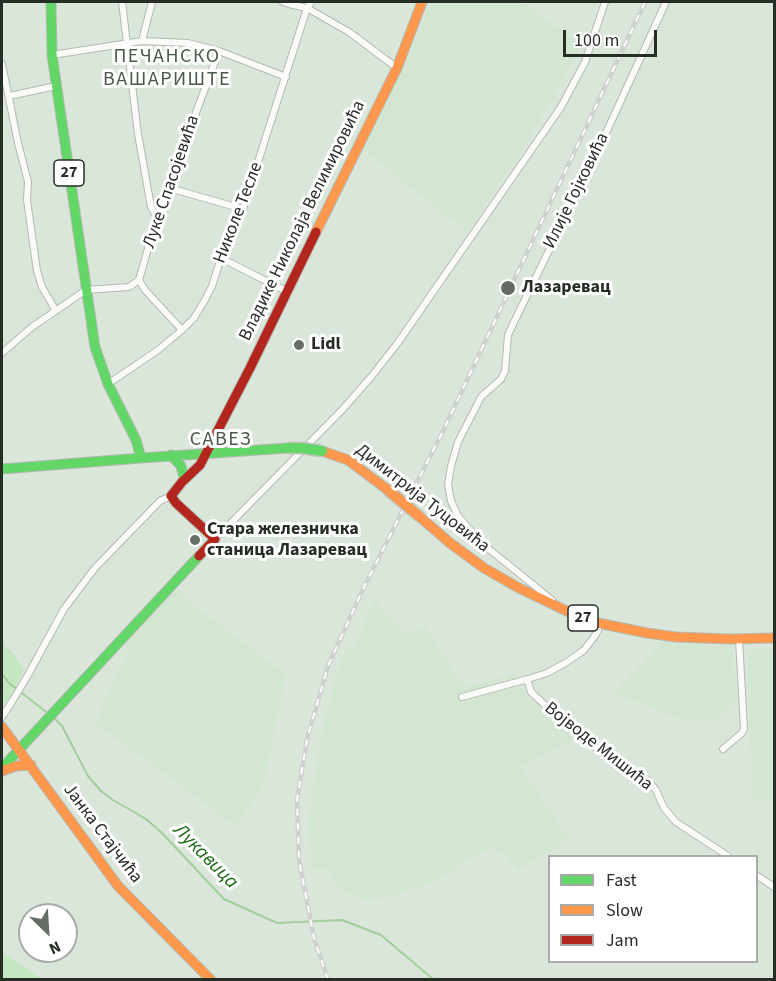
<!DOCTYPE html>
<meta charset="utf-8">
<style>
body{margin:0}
#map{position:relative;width:776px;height:981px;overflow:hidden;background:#dbe6da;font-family:"Source Sans 3",sans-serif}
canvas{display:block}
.frame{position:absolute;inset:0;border:3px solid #262d25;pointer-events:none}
.legend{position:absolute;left:548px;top:855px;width:210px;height:108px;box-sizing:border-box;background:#fff;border:2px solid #a8aba8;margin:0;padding:8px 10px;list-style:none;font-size:18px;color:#262d25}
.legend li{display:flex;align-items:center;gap:12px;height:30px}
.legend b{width:30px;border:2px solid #a8aba8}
.north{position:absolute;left:18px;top:903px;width:60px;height:60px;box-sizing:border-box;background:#fff;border:2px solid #a8aba8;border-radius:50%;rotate:155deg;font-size:16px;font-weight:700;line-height:24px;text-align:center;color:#262d25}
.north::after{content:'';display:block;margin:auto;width:21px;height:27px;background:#656e64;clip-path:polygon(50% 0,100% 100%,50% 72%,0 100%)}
.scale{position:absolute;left:563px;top:30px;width:94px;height:27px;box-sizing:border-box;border:3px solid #262d25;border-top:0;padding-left:8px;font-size:18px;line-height:21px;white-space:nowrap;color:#262d25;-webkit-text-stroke:4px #fff;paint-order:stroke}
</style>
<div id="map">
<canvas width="776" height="981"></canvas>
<div class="frame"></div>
<ul class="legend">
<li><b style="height:8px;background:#63d668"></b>Fast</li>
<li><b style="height:8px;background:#ff974d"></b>Slow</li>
<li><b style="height:8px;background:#b3261e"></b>Jam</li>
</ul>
<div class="north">N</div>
<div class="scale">100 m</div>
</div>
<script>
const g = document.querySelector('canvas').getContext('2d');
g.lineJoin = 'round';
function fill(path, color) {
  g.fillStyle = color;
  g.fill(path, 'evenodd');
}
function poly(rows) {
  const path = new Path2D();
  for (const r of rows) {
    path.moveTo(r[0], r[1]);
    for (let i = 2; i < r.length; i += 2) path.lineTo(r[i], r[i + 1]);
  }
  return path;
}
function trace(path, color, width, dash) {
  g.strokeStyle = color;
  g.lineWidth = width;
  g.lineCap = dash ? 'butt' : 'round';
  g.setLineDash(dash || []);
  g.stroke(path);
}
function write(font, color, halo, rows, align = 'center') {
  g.font = font + ' "Source Sans 3",sans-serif';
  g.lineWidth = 6;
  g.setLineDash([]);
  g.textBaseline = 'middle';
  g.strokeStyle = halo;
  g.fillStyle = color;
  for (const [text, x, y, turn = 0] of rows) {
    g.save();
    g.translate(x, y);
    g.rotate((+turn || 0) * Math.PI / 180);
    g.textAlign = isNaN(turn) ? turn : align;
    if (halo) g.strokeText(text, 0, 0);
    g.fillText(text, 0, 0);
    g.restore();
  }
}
fill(poly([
 [430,2,523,2,581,45,565,77,515,162,466,231,364,151,412,48],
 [173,589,286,674,263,787,236,826,96,724,118,668,128,656,127,641],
 [374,599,408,637,424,625,464,686,513,675,528,698,574,739,521,767,569,839,518,870,505,855,493,849,475,855,433,882,389,897,362,900,342,890,327,870,312,869,308,823,323,725,341,658,347,650,354,647],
 [663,642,732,647,737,698,713,722,683,720,613,693],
 [757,649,774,649,774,800,752,801,747,655]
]), '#d3e6d1');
fill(poly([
 [2,633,5,646,13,653,24,670,10,697,2,707],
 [2,952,42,979,2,979]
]), '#c4e6c1');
trace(poly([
 [2,674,9,683,50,715],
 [54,718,62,726,88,776,101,791,113,800,146,819,160,831,224,899,277,923,342,920,381,935,434,980]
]), '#a2ce9c', 2);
const street = poly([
 [122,2,138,134,151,207,157,217],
 [283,2,289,4,307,8,349,32,397,68],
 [142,41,152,2],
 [52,55,142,41,188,43,219,51,286,77],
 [2,64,18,143,28,182,27,200,37,271,42,287,56,311],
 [9,96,56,86],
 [169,188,243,209],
 [221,258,286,291],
 [139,280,157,217,219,51],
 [2,353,32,327,86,290,129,287,139,280,145,290,182,330],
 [108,384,158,350,182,330,194,318,205,300,212,286,221,258,243,209,307,8,311,2],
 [215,539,343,409,371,377,397,344,561,107,585,62,605,2],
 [552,600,490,550,475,536,458,516,451,501,448,485,451,466,458,442,481,397,501,379,505,371,508,335,515,320,600,146,666,2],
 [527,679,531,692,561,720,600,751,646,779,656,790,664,808,676,822,728,856],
 [462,697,528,679,547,673,567,662,584,650,594,637,598,631,598,623],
 [2,717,13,700,28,675,64,609,95,568,160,501,171,496],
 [723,749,742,733,744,729,739,639],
 [756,875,774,887]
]);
const fast = poly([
 [51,2,52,55,95,347,108,384,136,440,141,458,288,448],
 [171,455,181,466,184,477],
 [2,469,141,458],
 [2,768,199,556]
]);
const slow = poly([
 [316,232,397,68,422,2],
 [322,451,348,460,388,490],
 [420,517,450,543,484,568,519,588,573,614,598,623,647,633,676,637,730,639,774,638],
 [2,727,118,886,211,980],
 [2,771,16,766,31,765]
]);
const jam = poly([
 [199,556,215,539,176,503,171,496,182,482,200,465,250,368,316,232]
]);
trace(street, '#b2bab1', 8);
trace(fast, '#b2bab1', 11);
trace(slow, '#b2bab1', 11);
trace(jam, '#b2bab1', 11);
trace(street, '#fafbf9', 6);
trace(fast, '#63d668', 9);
trace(slow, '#ff974d', 9);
trace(jam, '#b3261e', 9);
const rail = poly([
 [328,980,314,938,299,860,297,800,307,739,328,666,364,587,444,429,645,2]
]);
trace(rail, '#ced2ce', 4.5);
trace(rail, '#fff', 2, [7]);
const fastBridge = poly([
 [288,448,302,448,322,451]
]);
const slowBridge = poly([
 [388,490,420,517]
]);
trace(fastBridge, '#bfc4be', 13, []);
trace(slowBridge, '#bfc4be', 13, []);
trace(fastBridge, '#63d668', 10);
trace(slowBridge, '#ff974d', 10);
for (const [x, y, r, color] of [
 [508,288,8,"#656e64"],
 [299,345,6,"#656e64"],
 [195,540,6,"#656e64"]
]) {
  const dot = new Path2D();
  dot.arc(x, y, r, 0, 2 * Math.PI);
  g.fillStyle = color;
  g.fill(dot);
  trace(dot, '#fff', 2);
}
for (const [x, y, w] of [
 [69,173,30],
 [583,618,30]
]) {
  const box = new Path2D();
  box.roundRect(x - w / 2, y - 13, w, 26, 4.5);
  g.fillStyle = '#fff';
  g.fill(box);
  trace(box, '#262d25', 1.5);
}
write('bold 16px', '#262d25', null, [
 ["27",69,173],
 ["27",583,618]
]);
write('18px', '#262d25', '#fff', [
 ["Луке Спасојевића",172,182,-71],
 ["Илије Гојковића",577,191,-64],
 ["Николе Тесле",239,213,-69],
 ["Владике Николаја Велимировића",303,221,-64],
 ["Димитрија Туцовића",422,499,38],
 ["Војводе Мишића",598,747,38],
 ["Јанка Стајчића",102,834,53]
]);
write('bold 18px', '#262d25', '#fff', [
 ["Лазаревац",522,288],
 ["Lidl",311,345],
 ["Стара железничка",207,530],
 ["станица Лазаревац",207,551]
], 'left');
g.letterSpacing = '1.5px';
write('20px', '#4a5a48', '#fff', [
 ["ПЕЧАНСКО",167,58],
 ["ВАШАРИШТЕ",167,81],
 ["САВЕЗ",221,441]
]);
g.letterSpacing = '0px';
write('italic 20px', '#196a12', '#fff', [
 ["Лукавица",205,857,45]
]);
</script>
